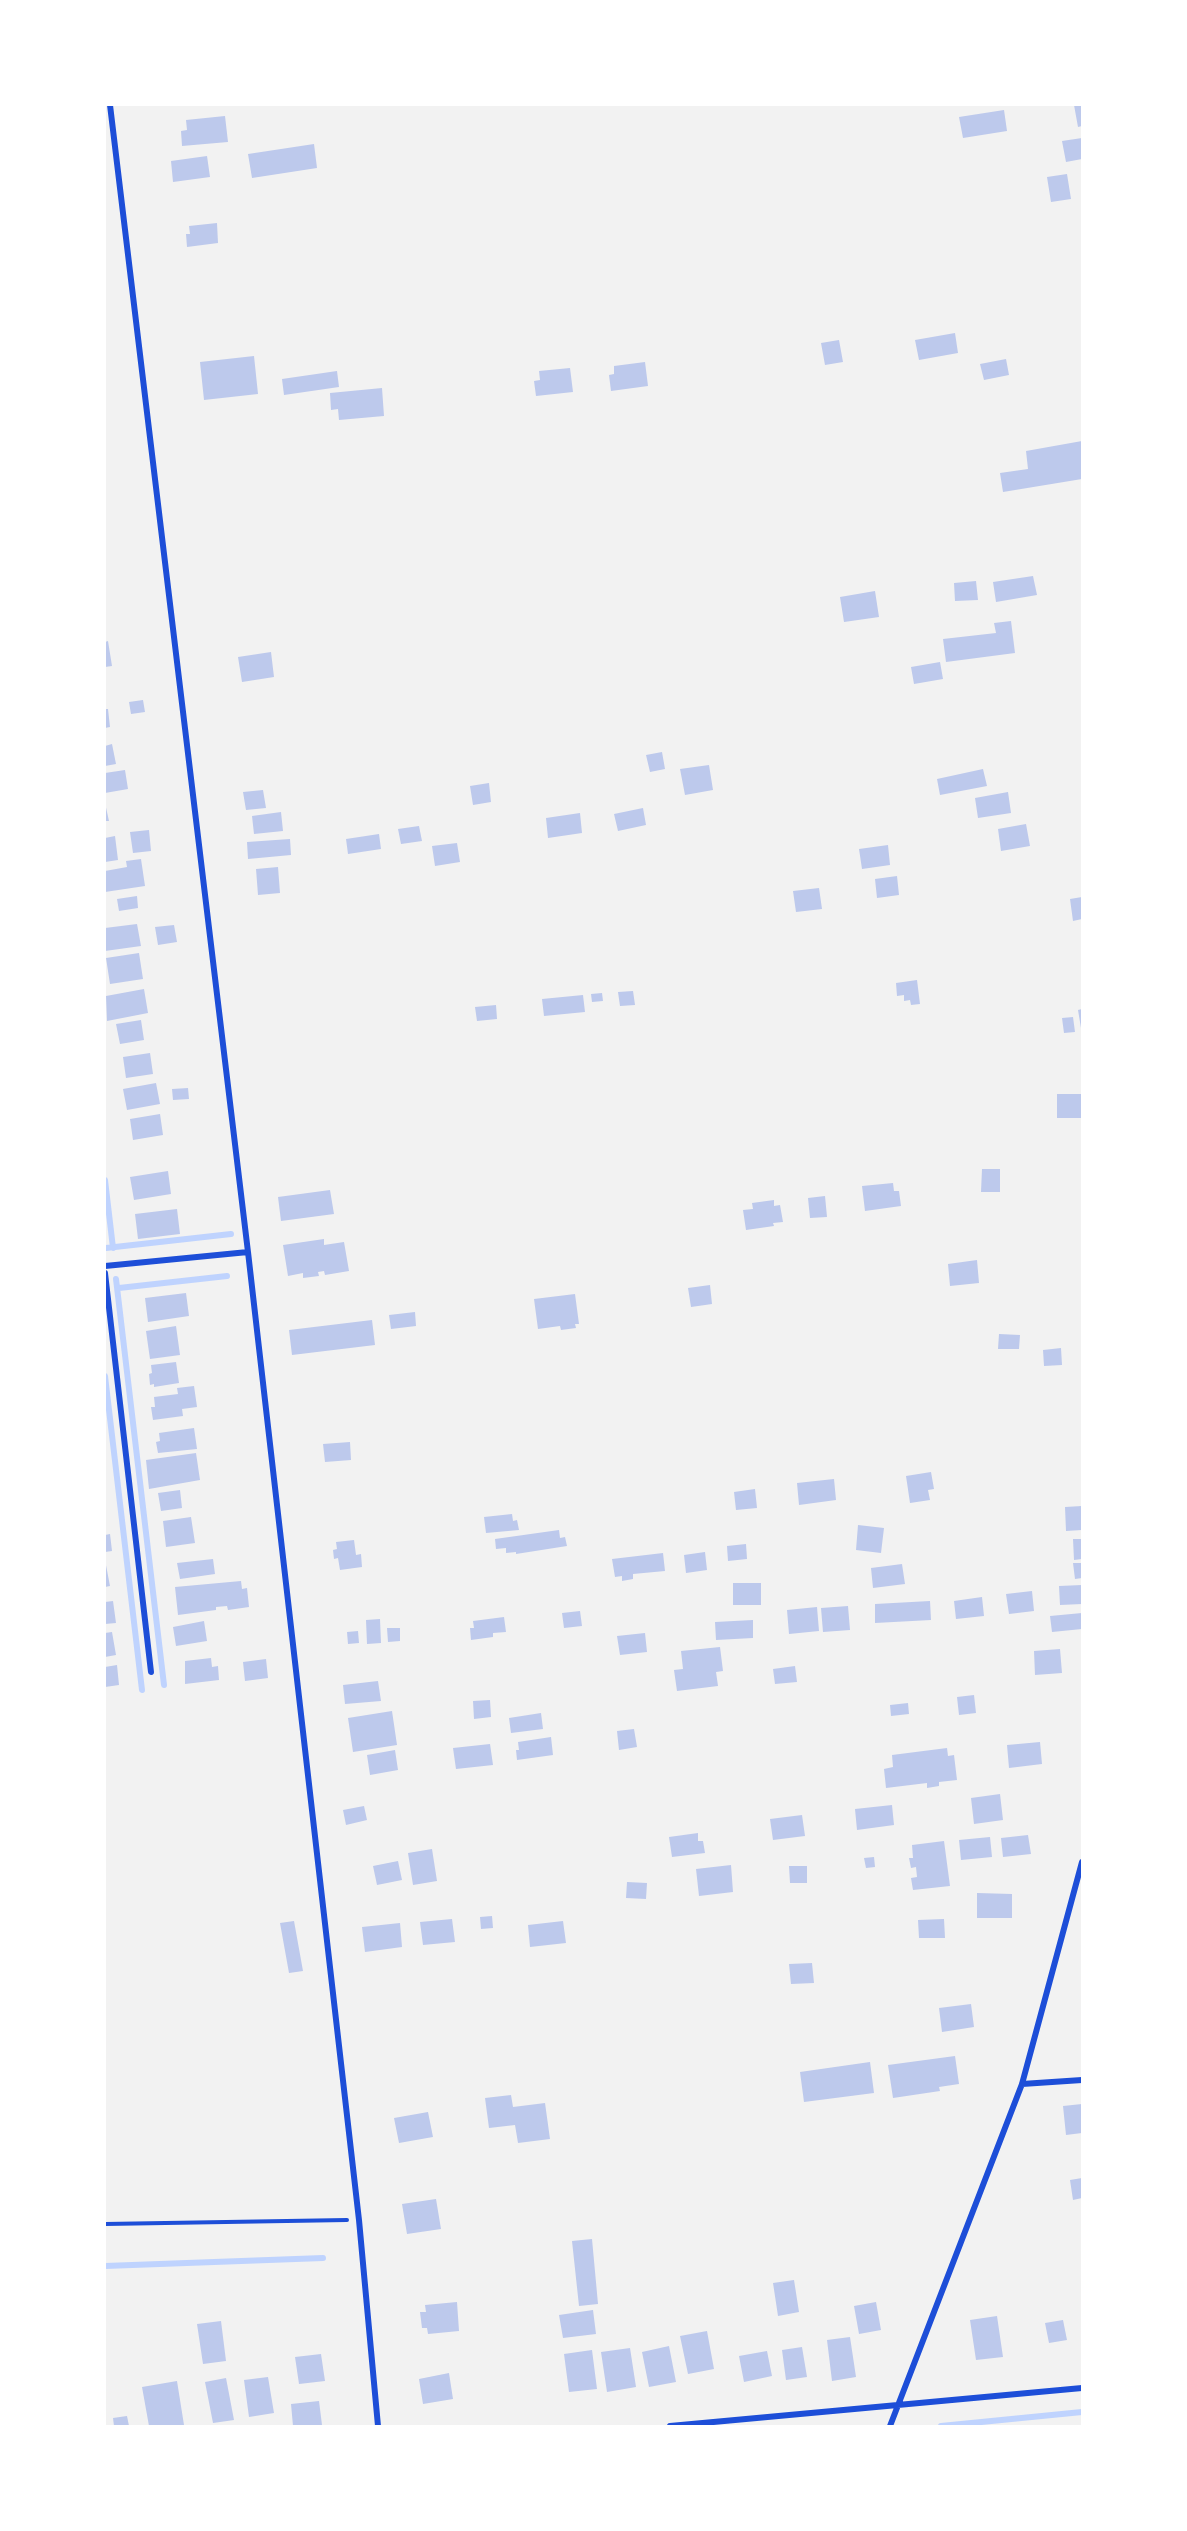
<!DOCTYPE html>
<style>
body{margin:0}
#map{position:relative;width:1187px;height:2531px;overflow:hidden;background:#f2f2f2;font-family:Helvetica,sans-serif}
canvas{display:block}
.frame{position:absolute;inset:0;border:106px solid #fff;pointer-events:none}
</style>
<div id="map">
<canvas width="1187" height="2531"></canvas>
<div class="frame"></div>
</div>
<script>
const g = document.querySelector('canvas').getContext('2d');
g.lineJoin = 'round';
function poly(rows) {
  const path = new Path2D();
  for (const r of rows) {
    path.moveTo(r[0], r[1]);
    for (let i = 2; i < r.length; i += 2) path.lineTo(r[i], r[i + 1]);
  }
  return path;
}
function trace(path, color, width, dash) {
  g.strokeStyle = color;
  g.lineWidth = width;
  g.lineCap = dash ? 'butt' : 'round';
  g.setLineDash(dash || []);
  g.stroke(path);
}
function fill(path, color) {
  g.fillStyle = color;
  g.fill(path, 'evenodd');
}
trace(poly([
 [105,1180,113,1248],
 [106,1248,231,1234],
 [116,1279,164,1685],
 [119,1288,227,1276],
 [105,1376,142,1690],
 [105,2266,323,2258],
 [941,2426,1082,2412]
]), '#bfd3fe', 6);
fill(poly([
 [1074,105,1082,105,1082,126,1078,127],
 [1004,110,1007,131,963,138,959,117],
 [225,116,228,142,182,146,181,131,187,130,186,120],
 [1082,138,1082,159,1066,162,1062,141],
 [314,144,317,168,252,178,248,154],
 [207,156,210,177,173,182,171,161],
 [1067,174,1071,199,1051,202,1047,177],
 [217,223,218,243,187,247,186,234,190,234,189,226],
 [955,333,958,353,919,360,915,340],
 [839,340,843,362,825,365,821,343],
 [254,356,258,394,204,400,200,362],
 [1006,359,1009,375,984,380,980,364],
 [645,362,648,386,611,391,609,375,614,374,614,366],
 [570,368,573,392,536,396,534,381,540,380,539,371],
 [337,371,339,387,284,395,282,379],
 [382,388,384,416,339,420,338,409,331,410,330,393],
 [1082,441,1082,479,1003,492,1000,473,1028,469,1026,451],
 [1033,576,1037,595,996,602,993,582],
 [976,581,978,600,955,601,954,583],
 [875,591,879,617,844,622,840,597],
 [1011,621,1015,653,946,662,943,639,996,633,994,623],
 [108,641,112,666,105,667,105,642],
 [271,652,274,677,242,682,238,657],
 [940,662,943,679,914,684,911,667],
 [143,700,145,712,131,714,129,702],
 [105,709,108,709,110,727,105,728],
 [112,744,116,764,105,766,105,746],
 [662,752,665,769,650,772,646,755],
 [709,765,713,790,685,795,680,769],
 [983,769,987,786,940,795,937,779],
 [125,770,128,789,105,793,105,773],
 [489,783,491,802,473,805,470,786],
 [263,790,266,808,246,810,243,792],
 [1008,792,1011,813,978,818,975,798],
 [105,803,109,821,105,821],
 [643,808,646,825,618,831,614,814],
 [281,812,283,831,254,834,252,816],
 [580,813,582,833,548,838,546,818],
 [1026,824,1030,846,1001,851,998,829],
 [419,826,422,841,401,844,398,829],
 [149,830,151,851,133,853,130,832],
 [379,834,381,849,348,854,346,839],
 [115,836,118,860,105,862,105,838],
 [290,839,291,855,248,859,247,842],
 [457,843,460,862,435,866,432,846],
 [888,845,890,865,862,869,859,849],
 [141,859,145,886,105,892,105,871,127,867,126,861],
 [278,867,280,893,258,895,256,869],
 [897,876,899,895,877,898,875,879],
 [819,888,822,909,796,912,793,891],
 [137,896,138,908,119,911,117,899],
 [1082,897,1082,919,1073,921,1070,899],
 [137,924,141,946,105,951,105,928],
 [174,925,177,942,158,945,155,927],
 [139,953,143,979,110,984,106,958],
 [917,980,920,1004,911,1005,910,1000,904,1001,904,995,897,996,896,983],
 [144,989,148,1013,107,1021,106,996],
 [633,991,635,1005,620,1006,618,992],
 [602,993,603,1001,592,1002,591,994],
 [583,995,585,1012,544,1016,542,999],
 [496,1005,497,1019,477,1021,475,1007],
 [1082,1009,1082,1028,1081,1028,1078,1010],
 [1073,1017,1075,1032,1064,1033,1062,1018],
 [141,1020,144,1040,120,1044,116,1024],
 [150,1053,153,1074,126,1078,123,1057],
 [156,1083,160,1104,127,1110,123,1089],
 [188,1088,189,1099,173,1100,172,1089],
 [1057,1094,1082,1094,1082,1118,1057,1118],
 [160,1114,163,1135,133,1140,130,1119],
 [982,1169,1000,1169,1000,1192,981,1192],
 [168,1171,171,1194,134,1200,130,1177],
 [893,1183,894,1191,899,1191,901,1206,865,1211,862,1186],
 [330,1190,334,1214,281,1221,278,1197],
 [825,1196,827,1217,810,1218,808,1198],
 [774,1200,774,1206,780,1205,783,1222,773,1223,774,1226,746,1230,743,1210,753,1209,752,1203],
 [177,1209,180,1234,138,1239,135,1214],
 [324,1239,324,1245,344,1242,349,1271,325,1275,324,1271,318,1272,319,1276,303,1278,303,1273,288,1276,283,1245],
 [977,1260,979,1283,950,1286,948,1264],
 [710,1285,712,1304,691,1307,688,1288],
 [186,1293,189,1316,148,1322,145,1298],
 [575,1294,579,1324,575,1324,576,1328,561,1330,560,1326,538,1329,534,1299],
 [415,1312,416,1326,391,1329,389,1315],
 [372,1320,375,1345,292,1355,289,1330],
 [176,1326,180,1355,150,1359,146,1331],
 [999,1334,1020,1335,1019,1349,998,1349],
 [1061,1348,1062,1365,1044,1366,1043,1350],
 [176,1362,179,1383,154,1387,154,1384,150,1385,149,1374,152,1373,151,1365],
 [194,1386,197,1407,182,1409,183,1416,153,1420,151,1407,155,1407,154,1397,178,1394,177,1388],
 [194,1428,197,1449,158,1453,156,1442,160,1441,159,1433],
 [350,1442,351,1460,325,1462,323,1444],
 [196,1453,200,1480,149,1489,146,1460],
 [931,1472,934,1489,928,1490,930,1500,910,1503,906,1476],
 [834,1479,836,1500,799,1505,797,1483],
 [755,1489,757,1508,736,1510,734,1492],
 [180,1490,182,1508,161,1511,158,1493],
 [1082,1506,1082,1530,1066,1531,1065,1507],
 [512,1514,513,1521,517,1520,519,1530,486,1533,484,1517],
 [191,1517,195,1543,166,1547,163,1521],
 [858,1525,884,1528,881,1553,856,1550],
 [559,1530,560,1538,565,1537,567,1546,516,1554,516,1552,506,1553,506,1548,496,1549,495,1539],
 [110,1534,112,1551,105,1552,105,1535],
 [1073,1539,1082,1539,1082,1559,1074,1560],
 [354,1540,356,1555,361,1554,362,1567,340,1570,338,1558,334,1559,333,1550,337,1549,336,1542],
 [746,1544,747,1559,728,1561,727,1546],
 [705,1552,707,1570,686,1573,684,1555],
 [663,1553,665,1571,633,1574,633,1579,622,1581,622,1576,615,1577,612,1559],
 [213,1559,215,1574,180,1579,177,1563],
 [105,1560,110,1586,105,1587],
 [1073,1563,1082,1563,1082,1578,1075,1579],
 [902,1564,905,1584,873,1588,871,1568],
 [241,1581,242,1589,247,1588,249,1607,228,1610,227,1606,216,1607,216,1610,178,1615,175,1587],
 [733,1583,761,1583,761,1605,733,1605],
 [1082,1585,1082,1604,1060,1605,1059,1586],
 [1032,1591,1034,1611,1009,1614,1006,1594],
 [982,1597,984,1616,956,1619,954,1601],
 [113,1601,116,1623,105,1624,105,1602],
 [930,1601,931,1620,875,1623,875,1604],
 [848,1606,850,1630,823,1632,821,1608],
 [817,1607,819,1631,789,1634,787,1610],
 [580,1611,582,1626,564,1628,562,1613],
 [1082,1613,1082,1629,1052,1632,1050,1616],
 [504,1617,506,1632,493,1633,493,1637,471,1640,470,1628,474,1628,473,1621],
 [380,1619,381,1643,367,1644,366,1620],
 [753,1620,753,1638,716,1640,715,1622],
 [204,1621,207,1641,176,1646,173,1627],
 [387,1628,400,1628,400,1641,388,1642],
 [358,1631,359,1643,348,1644,347,1632],
 [112,1632,116,1655,105,1657,105,1633],
 [645,1633,647,1652,620,1655,617,1636],
 [720,1647,723,1671,716,1672,718,1686,677,1691,674,1670,683,1669,681,1651],
 [1060,1649,1062,1673,1035,1675,1034,1651],
 [211,1658,212,1667,218,1666,219,1680,185,1684,185,1661],
 [266,1659,268,1678,245,1681,243,1662],
 [117,1665,119,1685,105,1687,105,1667],
 [795,1666,797,1682,775,1684,773,1669],
 [378,1681,381,1701,345,1704,343,1685],
 [974,1695,976,1713,959,1715,957,1697],
 [490,1700,491,1717,474,1719,473,1701],
 [908,1703,909,1714,891,1716,890,1705],
 [392,1711,397,1745,353,1752,348,1718],
 [541,1713,543,1729,511,1733,509,1718],
 [634,1729,637,1747,619,1750,617,1731],
 [551,1737,553,1755,517,1760,516,1750,519,1750,518,1742],
 [1040,1742,1042,1764,1009,1768,1007,1745],
 [490,1744,493,1765,456,1769,453,1748],
 [947,1748,948,1756,954,1755,957,1780,939,1782,939,1786,927,1788,927,1783,886,1788,884,1769,893,1767,892,1755],
 [395,1750,398,1770,370,1775,367,1755],
 [1000,1794,1003,1820,974,1824,971,1798],
 [892,1805,894,1825,857,1830,855,1809],
 [364,1806,367,1820,346,1825,343,1810],
 [802,1815,805,1836,773,1840,770,1819],
 [698,1833,698,1841,703,1841,705,1853,672,1857,669,1837],
 [1028,1835,1031,1854,1003,1857,1001,1838],
 [990,1837,992,1857,961,1860,959,1840],
 [944,1841,950,1886,913,1890,911,1878,917,1877,916,1867,911,1868,909,1858,913,1858,912,1845],
 [432,1849,437,1881,413,1885,408,1853],
 [874,1857,875,1867,866,1868,864,1858],
 [398,1861,402,1880,377,1885,373,1866],
 [731,1865,733,1892,699,1896,696,1869],
 [789,1866,807,1866,807,1883,790,1883],
 [627,1882,647,1883,646,1899,626,1898],
 [977,1893,1012,1894,1012,1918,977,1918],
 [492,1916,493,1928,481,1929,480,1917],
 [452,1919,455,1942,423,1945,420,1922],
 [944,1919,945,1938,919,1938,918,1920],
 [294,1921,303,1971,289,1973,280,1923],
 [563,1921,566,1943,530,1947,528,1925],
 [400,1923,402,1947,365,1952,362,1927],
 [812,1963,814,1983,791,1984,789,1964],
 [971,2004,974,2027,942,2032,939,2008],
 [955,2056,959,2084,939,2087,940,2091,893,2098,888,2065],
 [870,2062,874,2093,804,2102,800,2072],
 [511,2095,513,2107,545,2103,550,2139,518,2143,515,2125,489,2128,485,2098],
 [1082,2104,1082,2133,1066,2135,1063,2106],
 [428,2112,433,2137,399,2143,394,2118],
 [1082,2178,1082,2198,1073,2200,1070,2180],
 [436,2199,441,2229,407,2234,402,2204],
 [592,2239,598,2304,579,2306,572,2241],
 [794,2280,799,2312,778,2316,773,2283],
 [457,2302,459,2331,428,2334,427,2328,422,2328,420,2312,426,2312,425,2305],
 [876,2302,881,2330,859,2334,854,2306],
 [593,2310,596,2334,563,2338,559,2315],
 [997,2316,1003,2357,976,2360,970,2320],
 [1063,2320,1067,2340,1049,2343,1045,2323],
 [221,2321,226,2361,203,2364,197,2324],
 [707,2331,714,2369,688,2374,680,2336],
 [850,2337,856,2377,832,2381,827,2340],
 [669,2346,676,2382,649,2387,642,2352],
 [802,2347,807,2377,786,2380,782,2350],
 [630,2348,636,2387,607,2392,601,2352],
 [592,2350,597,2389,569,2392,564,2354],
 [767,2351,772,2376,744,2382,739,2356],
 [321,2354,325,2381,299,2384,295,2357],
 [449,2373,453,2399,423,2404,419,2379],
 [268,2377,274,2413,249,2417,244,2380],
 [226,2378,234,2420,213,2423,205,2382],
 [177,2381,184,2425,149,2426,142,2387],
 [319,2401,322,2425,293,2426,291,2404],
 [127,2416,129,2426,114,2426,113,2418]
]), '#bdc9ec');
trace(poly([
 [105,2224,347,2220]
]), '#1d4ed8', 4);
trace(poly([
 [110,105,248,1252,359,2220,378,2426],
 [105,1266,248,1252],
 [105,1273,151,1672],
 [1022,2084,1082,2080],
 [670,2426,1082,2388],
 [890,2426,1022,2084,1082,1862]
]), '#1d4ed8', 6);
</script>
